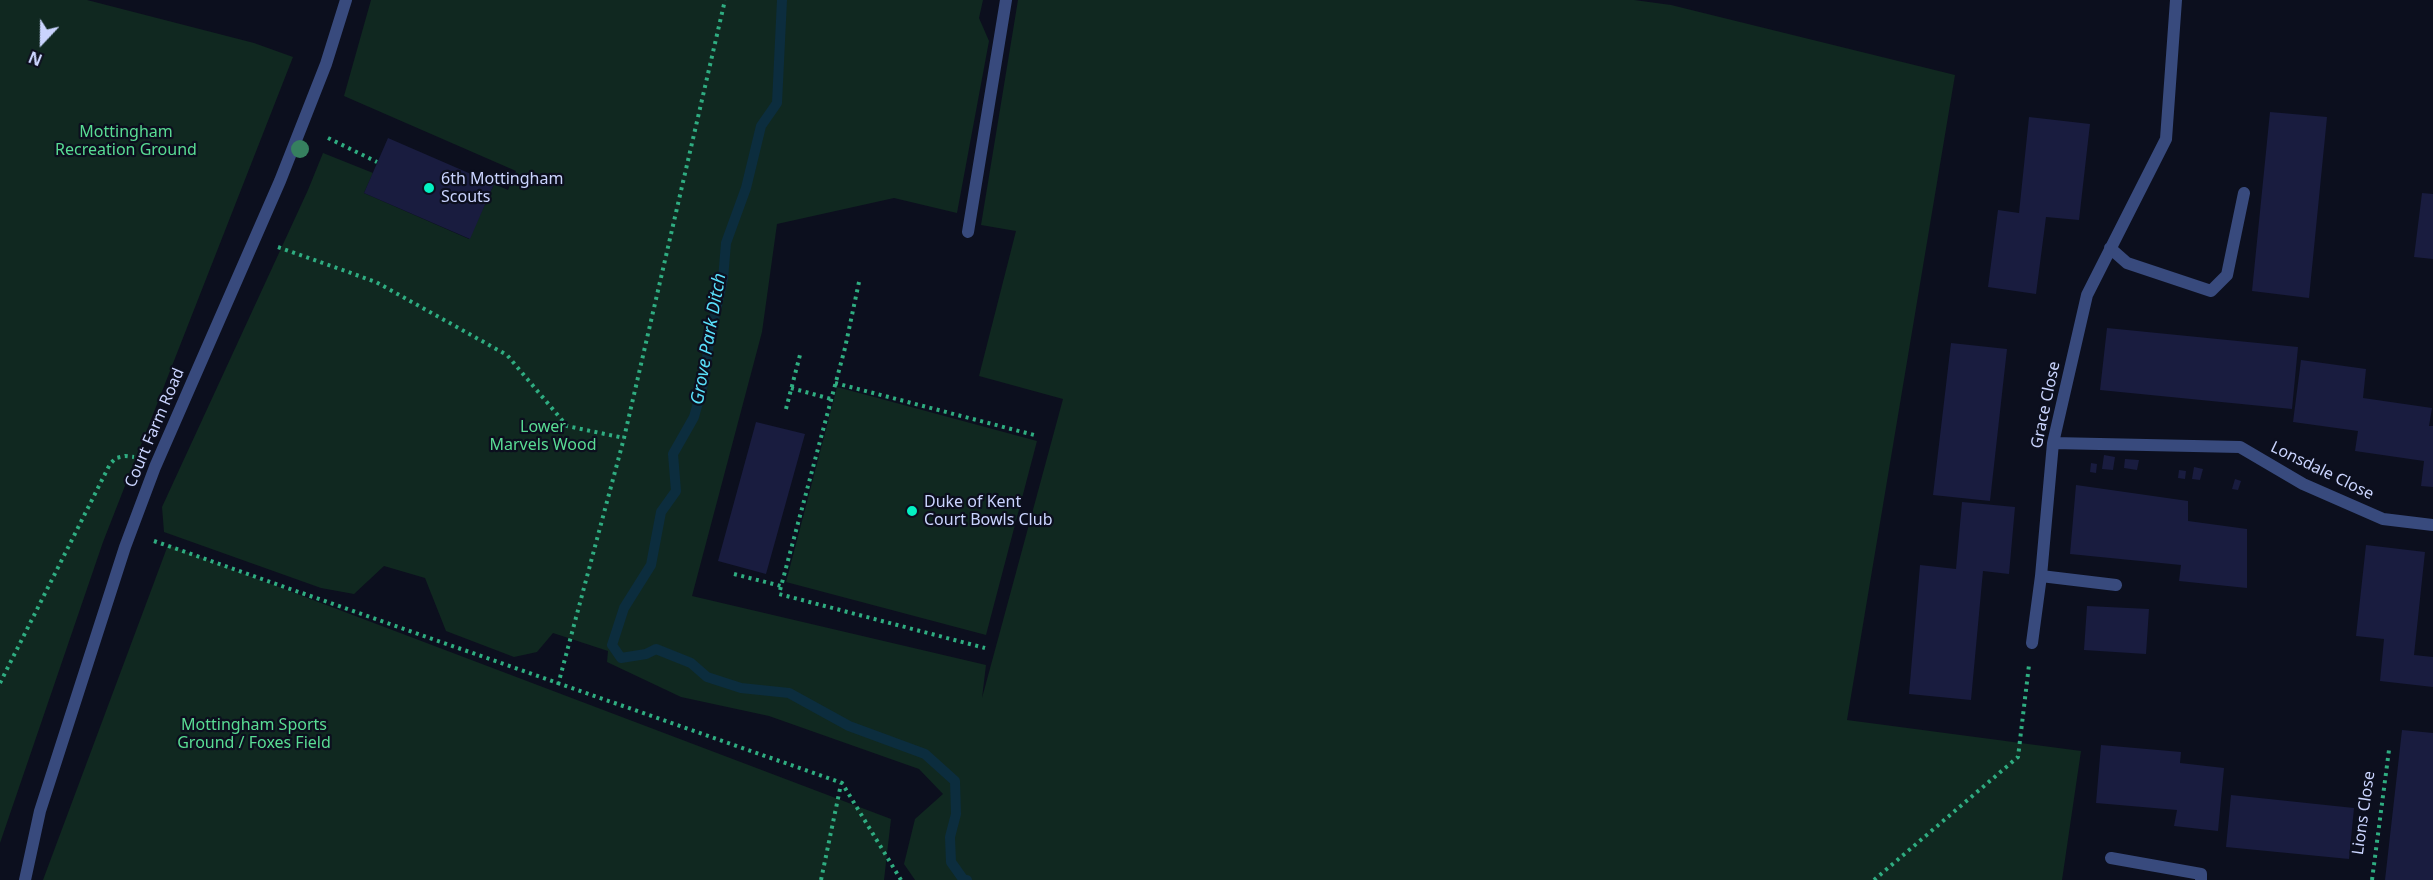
<!DOCTYPE html>
<style>
body{margin:0}
#map{position:relative;width:2433px;height:880px;overflow:hidden;background:#0c0f1e;font-family:"Noto Sans",sans-serif}
canvas{display:block}
.north{position:absolute;left:12px;top:12px;width:60px;height:60px;-webkit-text-stroke:4px #0c0f1e;paint-order:stroke;rotate:202deg;font-size:16px;font-weight:700;line-height:24px;text-align:center;color:#cad4fe}
.north::after{content:'';display:block;margin:auto;width:21px;height:27px;background:#cad4fe;clip-path:polygon(50% 0,100% 100%,50% 72%,0 100%)}
</style>
<div id="map">
<canvas width="2433" height="880"></canvas>
<div class="north">N</div>
</div>
<script>
const g = document.querySelector('canvas').getContext('2d');
g.lineJoin = 'round';
function fill(path, color) {
  g.fillStyle = color;
  g.fill(path, 'evenodd');
}
function poly(rows) {
  const path = new Path2D();
  for (const r of rows) {
    path.moveTo(r[0], r[1]);
    for (let i = 2; i < r.length; i += 2) path.lineTo(r[i], r[i + 1]);
  }
  return path;
}
function trace(path, color, width, dash) {
  g.strokeStyle = color;
  g.lineWidth = width;
  g.lineCap = dash ? 'butt' : 'round';
  g.setLineDash(dash || []);
  g.stroke(path);
}
function write(font, color, halo, rows, align = 'center') {
  g.font = font + ' "Noto Sans",sans-serif';
  g.lineWidth = 4.5;
  g.setLineDash([]);
  g.textBaseline = 'middle';
  g.strokeStyle = halo;
  g.fillStyle = color;
  for (const [text, x, y, turn = 0] of rows) {
    g.save();
    g.translate(x, y);
    g.rotate((+turn || 0) * Math.PI / 180);
    g.textAlign = isNaN(turn) ? turn : align;
    if (halo) g.strokeText(text, 0, 0);
    g.fillText(text, 0, 0);
    g.restore();
  }
}
fill(poly([
 [0,0,87,0,254,43,293,57,103,542,0,843],
 [371,0,983,0,979,18,989,41,957,213,894,198,777,224,762,332,692,596,986,665,982,698,1063,399,979,376,1016,231,981,225,1018,0,1634,0,1671,5,1955,75,1847,720,2081,751,2062,880,915,880,904,864,915,819,943,794,919,769,769,716,681,697,607,662,608,651,553,633,537,652,514,657,446,631,425,578,384,566,354,594,321,588,164,532,162,507,308,190,323,153,373,173,364,193,469,239,494,184,508,190,516,171,344,96],
 [837,387,1037,441,986,635,786,582],
 [168,545,891,819,884,880,43,880]
]), '#102820');
trace(poly([
 [782,0,777,103,761,126,746,188,726,243,723,279,709,342,704,381,694,417,673,454,676,491,661,512,651,565,624,608,612,645,621,658,646,654,656,649,691,663,707,677,741,688,789,693,849,726,925,754,955,781,956,814,950,837,951,862,963,879,967,880]
]), '#0c2d3e', 10);
fill(poly([
 [2270,112,2327,117,2309,298,2252,291],
 [2029,117,2090,124,2079,220,2046,217,2036,294,1988,287,1998,210,2019,213],
 [388,138,494,184,470,239,364,193],
 [2422,193,2433,194,2433,259,2414,257],
 [2107,328,2298,347,2292,409,2100,390],
 [1951,343,2007,349,1990,501,1933,495],
 [2301,360,2366,369,2363,398,2432,408,2429,426,2433,426,2433,487,2421,486,2424,461,2355,451,2358,431,2293,422],
 [756,422,805,434,766,574,718,561],
 [2104,455,2115,457,2113,470,2102,469],
 [2125,459,2139,460,2137,470,2124,468],
 [2091,463,2097,464,2096,473,2090,472],
 [2194,467,2203,469,2200,480,2192,479],
 [2179,470,2186,471,2185,479,2178,478],
 [2235,479,2241,481,2238,490,2232,489],
 [2076,485,2188,501,2188,521,2247,529,2247,588,2179,581,2181,565,2070,554],
 [1962,502,2015,507,2009,574,1983,571,1971,700,1909,694,1920,565,1956,569],
 [2366,545,2425,552,2414,655,2433,657,2433,687,2380,681,2384,639,2356,636],
 [2087,606,2149,609,2146,654,2084,650],
 [2402,730,2433,733,2433,880,2385,880],
 [2101,745,2181,752,2180,763,2224,768,2218,831,2174,826,2177,810,2096,803],
 [2231,795,2354,808,2349,859,2226,847]
]), '#191c3f');
trace(poly([
 [328,138,377,162],
 [278,247,376,282,507,355,567,426,624,438],
 [859,282,845,348,779,594,985,648],
 [835,383,1038,436],
 [791,388,831,399],
 [786,409,801,351],
 [154,541,842,783,901,880],
 [734,574,781,586],
 [0,683,110,464,116,458,125,456,134,457],
 [558,685,624,438,725,0],
 [821,880,841,784],
 [1874,880,2018,757,2029,665],
 [2372,880,2389,750]
]), '#2fad81', 4, [3, 4.5]);
trace(poly([
 [968,232,1006,0]
]), '#384a7d', 12);
trace(poly([
 [2110,248,2127,263,2211,291,2227,275,2244,193],
 [2053,443,2240,447,2303,484,2383,519,2433,525],
 [2116,585,2041,576,2053,443,2087,295,2166,139,2176,0],
 [2032,643,2041,576],
 [2111,858,2201,874,2201,880],
 [25,880,40,811,125,547,155,467,280,181,326,64,346,0]
]), '#384a7d', 12);
g.fillStyle = '#36805f';
for (const [x, y] of [
 [300,149]
]) {
  g.beginPath();
  g.arc(x, y, 9, 0, 2 * Math.PI);
  g.fill();
}
for (const [x, y, r, color] of [
 [429,188,6,"#04f0c2"],
 [912,511,6,"#04f0c2"]
]) {
  const dot = new Path2D();
  dot.arc(x, y, r, 0, 2 * Math.PI);
  g.fillStyle = color;
  g.fill(dot);
  trace(dot, '#0c0f1e', 2);
}
write('16px', '#59dc94', '#0c0f1e', [
 ["Mottingham",126,132],
 ["Recreation Ground",126,150],
 ["Lower",543,427],
 ["Marvels Wood",543,445],
 ["Mottingham Sports",254,725],
 ["Ground / Foxes Field",254,743]
]);
write('16px', '#cad4fe', '#0c0f1e', [
 ["6th Mottingham",441,179],
 ["Scouts",441,197],
 ["Duke of Kent",924,502],
 ["Court Bowls Club",924,520]
], 'left');
write('16px', '#cad4fe', '#0c0f1e', [
 ["Grace Close",2046,405,-78],
 ["Court Farm Road",155,428,-67],
 ["Lonsdale Close",2322,471,26],
 ["Lions Close",2364,813,-82]
]);
write('italic 18px', '#5ae1fc', '#0c0f1e', [
 ["Grove Park Ditch",709,339,-80]
]);
</script>
